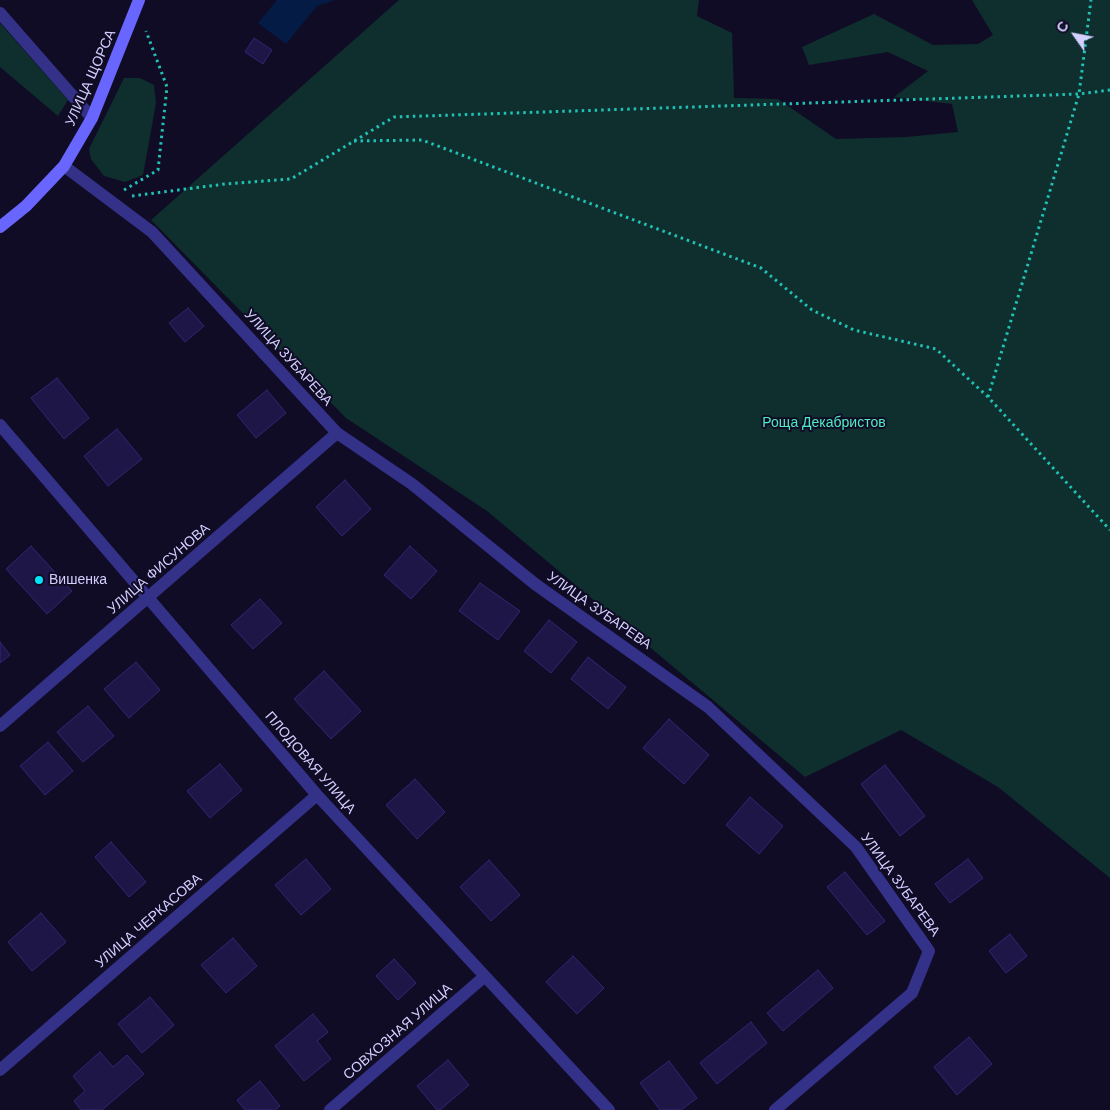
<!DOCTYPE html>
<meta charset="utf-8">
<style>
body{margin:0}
#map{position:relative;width:1110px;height:1110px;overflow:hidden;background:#100c25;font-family:Helvetica,sans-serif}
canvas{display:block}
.north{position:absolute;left:1050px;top:10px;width:50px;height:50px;-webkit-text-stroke:4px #100c25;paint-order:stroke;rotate:303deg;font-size:14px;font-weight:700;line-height:20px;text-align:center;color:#d4cfff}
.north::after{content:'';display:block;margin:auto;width:18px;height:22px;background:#d4cfff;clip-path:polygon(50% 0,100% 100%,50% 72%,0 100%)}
</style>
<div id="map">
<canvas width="1110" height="1110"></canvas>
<div class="north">С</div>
</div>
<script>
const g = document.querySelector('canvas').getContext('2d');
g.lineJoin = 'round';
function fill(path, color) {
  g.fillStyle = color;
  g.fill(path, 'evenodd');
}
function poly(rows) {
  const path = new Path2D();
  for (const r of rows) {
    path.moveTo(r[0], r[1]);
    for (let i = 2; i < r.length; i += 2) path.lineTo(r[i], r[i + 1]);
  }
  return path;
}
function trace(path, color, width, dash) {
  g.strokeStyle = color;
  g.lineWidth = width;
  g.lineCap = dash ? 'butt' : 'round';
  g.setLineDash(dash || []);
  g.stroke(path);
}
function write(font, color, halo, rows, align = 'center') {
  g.font = font + ' Helvetica,sans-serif';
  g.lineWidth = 4;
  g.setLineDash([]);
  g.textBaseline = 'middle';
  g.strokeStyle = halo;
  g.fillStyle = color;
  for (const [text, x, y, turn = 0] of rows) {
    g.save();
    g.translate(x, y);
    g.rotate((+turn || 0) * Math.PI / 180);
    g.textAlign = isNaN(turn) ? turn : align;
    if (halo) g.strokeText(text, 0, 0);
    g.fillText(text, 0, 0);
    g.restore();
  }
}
fill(poly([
 [399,0,699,0,697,16,732,33,734,98,778,99,836,139,906,137,958,132,952,104,894,97,928,71,888,52,809,65,802,47,874,14,933,45,978,44,993,35,972,0,1110,0,1110,878,998,787,901,730,805,777,487,511,346,418,151,220],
 [0,23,68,100,58,116,0,67],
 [124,78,140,78,154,85,156,103,143,175,125,182,104,176,91,159,89,149]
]), '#0e2f2e');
fill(poly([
 [277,0,335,0,317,6,286,44,258,23]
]), '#041c45');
const building = poly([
 [254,38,272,50,263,64,245,52,254,38],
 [188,308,204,326,185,342,169,323,188,308],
 [57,378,89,418,64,439,31,398,57,378],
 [267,390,286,413,256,438,237,415,267,390],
 [117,429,142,459,108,486,84,456,117,429],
 [345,480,371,509,342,536,316,507,345,480],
 [31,546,72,591,47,614,6,569,31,546],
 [410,546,437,571,411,599,384,575,410,546],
 [480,583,520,611,498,640,459,611,480,583],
 [260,599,282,623,253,649,231,625,260,599],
 [549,620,577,642,551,673,524,651,549,620],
 [0,642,10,655,0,663,0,642],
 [588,657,626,687,608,709,571,679,588,657],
 [136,662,160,690,129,718,104,689,136,662],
 [324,671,361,711,331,739,294,699,324,671],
 [88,706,114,736,83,762,57,732,88,706],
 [669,719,709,755,684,784,643,748,669,719],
 [48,742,73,771,45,795,20,766,48,742],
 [220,764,242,790,210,818,187,791,220,764],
 [885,765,925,816,900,836,861,784,885,765],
 [415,779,445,812,417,839,386,805,415,779],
 [750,797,783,826,759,854,726,825,750,797],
 [111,842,146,882,129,897,95,857,111,842],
 [306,859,331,889,301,915,275,885,306,859],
 [968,859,983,878,950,903,935,884,968,859],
 [489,860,520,895,491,921,460,887,489,860],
 [845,872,885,921,867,935,827,887,845,872],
 [41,913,66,942,32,971,8,942,41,913],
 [1010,934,1027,956,1006,973,989,951,1010,934],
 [233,938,257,966,226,993,201,965,233,938],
 [573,956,604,988,577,1014,546,982,573,956],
 [394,959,416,983,398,1000,376,976,394,959],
 [818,970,833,988,783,1031,767,1013,818,970],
 [150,997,174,1025,142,1053,118,1024,150,997],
 [313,1014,328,1032,317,1041,331,1059,304,1081,275,1046,313,1014],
 [751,1022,767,1043,717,1084,700,1063,751,1022],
 [969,1037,992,1064,957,1095,934,1067,969,1037],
 [100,1052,113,1067,127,1055,144,1074,102,1110,81,1110,74,1101,85,1091,73,1076,100,1052],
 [448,1060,469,1085,440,1110,437,1110,417,1086,448,1060],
 [669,1061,697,1098,681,1110,660,1110,640,1083,669,1061],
 [260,1081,280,1106,275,1110,245,1110,237,1100,260,1081]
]);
fill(building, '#1f1648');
trace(building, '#342576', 1);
trace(poly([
 [354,141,422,140,761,268,812,310,854,330,936,349,988,397,1110,530],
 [124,190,158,170,167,87,146,31],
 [132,196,225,184,291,179,394,117,1079,94,1110,90],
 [988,397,1079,94,1091,0]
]), '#21c1b6', 3, [2.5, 4]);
trace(poly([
 [0,13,92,118],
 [64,166,152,232,337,433,412,484,535,584,708,707,856,847,929,951,912,993,775,1110],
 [0,425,317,795,609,1110],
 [0,726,337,433],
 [0,1070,317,795],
 [330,1110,484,977]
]), '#343189', 12);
trace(poly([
 [0,227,26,206,64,166,92,118,139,0]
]), '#6966ff', 12);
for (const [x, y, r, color] of [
 [39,580,5,"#00e3fa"]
]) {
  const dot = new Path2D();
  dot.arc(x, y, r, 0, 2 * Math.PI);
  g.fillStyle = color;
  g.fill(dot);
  trace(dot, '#100c25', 2);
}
write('14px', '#d4cfff', '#100c25', [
 ["УЛИЦА ЩОРСА",91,78,-66],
 ["УЛИЦА ЗУБАРЕВА",288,358,48],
 ["УЛИЦА ФИСУНОВА",159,569,-41],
 ["УЛИЦА ЗУБАРЕВА",599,611,35],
 ["ПЛОДОВАЯ УЛИЦА",310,763,49],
 ["УЛИЦА ЗУБАРЕВА",900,885,54],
 ["УЛИЦА ЧЕРКАСОВА",149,921,-41],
 ["СОВХОЗНАЯ УЛИЦА",398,1032,-41]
]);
write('14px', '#4eecc3', '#100c25', [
 ["Роща Декабристов",824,423]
]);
write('14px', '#d4cfff', '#100c25', [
 ["Вишенка",49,580]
], 'left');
</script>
